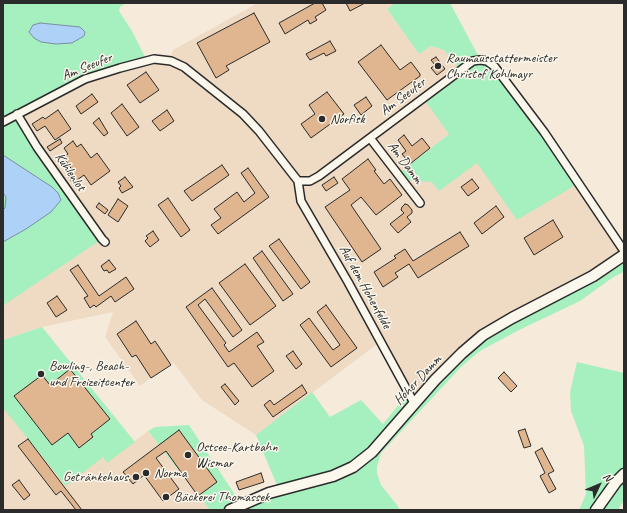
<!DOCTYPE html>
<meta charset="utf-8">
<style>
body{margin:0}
#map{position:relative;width:627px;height:513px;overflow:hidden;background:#f6eada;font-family:Caveat,sans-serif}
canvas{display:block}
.frame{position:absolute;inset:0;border:4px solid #2b2b2b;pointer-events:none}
.north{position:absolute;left:579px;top:465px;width:40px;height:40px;-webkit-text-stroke:3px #fbf7ec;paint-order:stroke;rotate:46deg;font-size:11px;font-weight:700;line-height:16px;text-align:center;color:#2b2b2b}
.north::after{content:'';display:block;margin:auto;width:14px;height:18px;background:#2b2b2b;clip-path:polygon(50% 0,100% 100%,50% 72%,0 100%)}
</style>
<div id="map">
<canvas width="627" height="513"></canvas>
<div class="frame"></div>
<div class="north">N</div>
</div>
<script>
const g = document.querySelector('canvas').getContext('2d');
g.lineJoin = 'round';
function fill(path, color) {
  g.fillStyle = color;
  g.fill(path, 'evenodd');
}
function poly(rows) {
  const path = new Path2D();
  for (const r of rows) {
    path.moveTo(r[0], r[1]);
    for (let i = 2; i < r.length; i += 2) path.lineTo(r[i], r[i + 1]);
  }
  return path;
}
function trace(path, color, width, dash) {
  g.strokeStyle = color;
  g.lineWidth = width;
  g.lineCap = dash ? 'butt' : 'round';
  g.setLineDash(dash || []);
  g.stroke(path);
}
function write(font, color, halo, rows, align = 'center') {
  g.font = font + ' Caveat,sans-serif';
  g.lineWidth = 3;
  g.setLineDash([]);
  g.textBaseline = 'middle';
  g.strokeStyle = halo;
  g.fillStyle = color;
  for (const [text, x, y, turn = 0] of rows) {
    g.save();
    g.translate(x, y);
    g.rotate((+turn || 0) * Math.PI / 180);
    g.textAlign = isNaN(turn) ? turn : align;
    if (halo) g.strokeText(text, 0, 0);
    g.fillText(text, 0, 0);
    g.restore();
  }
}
fill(poly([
 [258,3,395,3,387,9,419,54,431,46,445,50,461,70,449,134,398,174,433,182,439,190,477,162,579,183,624,255,512,318,414,403,380,342,256,435,202,400,173,362,140,386,105,337,113,312,42,327,3,340,3,303,4,305,17,114,85,79,154,59,170,61,173,50],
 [3,408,103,457,107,462,148,431,210,510,3,510]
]), '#efdac4');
fill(poly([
 [3,3,126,3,120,7,119,11,132,31,147,61,85,79,17,115,102,239,4,305,3,303],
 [395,3,450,3,480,59,487,61,579,183,517,220,477,163,439,191,432,182,402,180,398,174,449,134,423,98,461,70,444,50,431,46,419,54,387,9],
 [624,255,623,272,612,278,580,301,519,330,480,351,462,366,381,453,377,467,377,473,381,485,397,505,400,510,210,510,148,431,155,427,189,425,241,504,279,490,256,435,312,392,330,417,361,400,383,424,409,392,414,403,462,353],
 [42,327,135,442,107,463,103,457,66,486,3,408,3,340],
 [577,362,624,373,624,500,618,510,579,510,586,494,584,446,571,411,570,392]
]), '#a6f0bf');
const water = poly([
 [40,23,80,27,85,32,84,36,72,43,56,44,41,42,34,38,29,32,33,25,40,23],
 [3,155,52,187,58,193,61,200,51,212,26,229,3,242,3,210,5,208,6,197,3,193,3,155]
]);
fill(water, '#aed2f7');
trace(water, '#7a8fa5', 1);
const building = poly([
 [315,3,322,3,326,10,315,17,317,20,310,24,308,20,285,34,279,23,315,3],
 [346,3,365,3,350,11,346,3],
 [254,13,270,42,226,66,229,70,216,78,197,43,254,13],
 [330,41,336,51,326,56,324,53,310,60,306,54,330,41],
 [381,45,400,70,411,62,420,74,420,76,387,100,358,62,381,45],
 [436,57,445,69,437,75,431,68,435,65,431,60,436,57],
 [146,72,159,90,140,103,127,85,146,72],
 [327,92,344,114,311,138,301,124,315,114,309,105,327,92],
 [92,94,98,102,81,114,76,106,92,94],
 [366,97,372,106,361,115,354,105,366,97],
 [122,104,139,127,127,136,111,113,122,104],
 [58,110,71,129,55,140,45,126,37,131,32,124,43,117,45,119,58,110],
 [167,110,174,121,160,131,152,121,167,110],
 [99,118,108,133,104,136,93,123,99,118],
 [404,135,412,146,422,138,430,148,410,164,402,154,406,151,398,140,404,135],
 [60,139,62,143,50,151,47,147,60,139],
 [73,141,77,147,81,144,91,158,97,153,110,171,91,185,84,175,73,183,67,175,73,171,63,157,68,154,64,148,73,141],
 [368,159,376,170,374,171,384,184,390,179,402,195,376,215,361,197,351,205,381,249,362,262,325,207,350,190,342,179,368,159],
 [222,165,229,175,192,201,184,191,222,165],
 [248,168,269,197,218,234,211,225,221,218,214,209,237,192,244,202,255,193,241,173,248,168],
 [125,177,133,187,122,193,119,188,121,186,118,182,125,177],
 [334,177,338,183,326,191,322,185,334,177],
 [472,179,479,188,468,196,461,187,472,179],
 [168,198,190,230,181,237,158,205,168,198],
 [118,199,128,206,118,222,108,215,118,199],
 [99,203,108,210,105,214,96,207,99,203],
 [405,204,408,205,412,210,412,213,407,217,411,222,398,233,390,224,404,213,401,210,402,207,405,204],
 [496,206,504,217,482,234,474,223,496,206],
 [553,220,563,237,534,255,524,238,553,220],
 [153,231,159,240,150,247,145,241,148,238,146,236,153,231],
 [460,232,469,246,418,278,409,264,395,273,398,277,383,287,374,272,396,258,394,256,405,249,413,261,460,232],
 [279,239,310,282,301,289,269,246,279,239],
 [262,251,293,294,283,301,253,258,262,251],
 [109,260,116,269,109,273,107,270,104,271,101,266,109,260],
 [245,264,276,306,250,325,219,283,245,264],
 [78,265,99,296,126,277,134,289,115,302,111,296,96,307,94,305,90,308,84,298,88,296,70,270,78,265],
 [212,288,242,330,233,337,205,299,198,305,226,343,224,345,229,352,257,332,264,342,257,346,274,371,252,387,234,363,228,367,186,307,212,288],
 [57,296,67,310,56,317,47,303,57,296],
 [326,305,357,348,331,367,300,325,309,318,333,350,340,345,317,312,326,305],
 [136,321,151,344,155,341,171,365,151,378,136,355,132,357,117,334,136,321],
 [293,351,302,364,296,369,286,356,293,351],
 [70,369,110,419,91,434,93,437,79,448,68,433,52,445,14,396,42,375,50,385,70,369],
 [504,372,517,386,511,392,498,378,504,372],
 [225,384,239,401,235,405,221,387,225,384],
 [302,385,307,393,273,417,264,405,270,400,274,405,302,385],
 [525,429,531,446,524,448,518,431,525,429],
 [179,430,217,482,198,496,166,451,156,458,179,489,163,501,144,475,133,484,123,472,179,430],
 [28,439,65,488,82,510,76,510,61,491,56,495,18,446,28,439],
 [542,448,554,471,548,474,556,489,549,493,540,476,545,473,535,452,542,448],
 [261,473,264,482,239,490,236,482,261,473],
 [19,480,30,495,24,500,12,485,19,480]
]);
fill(building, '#e0b690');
trace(building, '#2b2b2b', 1);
const minor = poly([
 [17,114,37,147,102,239,105,242],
 [3,122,85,79,120,68,154,59,171,61,184,67,243,114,259,131,298,181,301,201,348,282,414,403],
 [370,138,420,203],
 [298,181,310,181,319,176,473,61,480,60,487,61,495,67,544,132,624,251]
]);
const secondary = poly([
 [230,510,269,493,333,476,353,467,372,452,435,380,462,353,483,335,512,318,593,276,624,255],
 [596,510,616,482,624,474]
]);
trace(minor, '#2b2b2b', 10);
trace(secondary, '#2b2b2b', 13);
trace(minor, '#fbf7ec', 7);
trace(secondary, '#fbf7ec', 10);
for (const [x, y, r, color] of [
 [438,66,4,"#2b2b2b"],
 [322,119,4,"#2b2b2b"],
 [41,374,4,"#2b2b2b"],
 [188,455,4,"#2b2b2b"],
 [146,473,4,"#2b2b2b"],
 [136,477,4,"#2b2b2b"],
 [166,497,4,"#2b2b2b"]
]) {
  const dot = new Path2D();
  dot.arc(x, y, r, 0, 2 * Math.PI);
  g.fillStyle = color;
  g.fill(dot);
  trace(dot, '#fbf7ec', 1.5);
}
write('14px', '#2b2b2b', '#fbf7ec', [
 ["Raumausstattermeister",446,58],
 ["Christof Kohlmayr",446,74],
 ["Norfisk",330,119],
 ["Bowling-, Beach-",49,366],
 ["und Freizeitcenter",49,382],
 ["Ostsee-Kartbahn",196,447],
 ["Wismar",196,463],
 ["Norma",154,473],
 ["Getränkehaus",128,477,"right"],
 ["Bäckerei Thomassek",174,497]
], 'left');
write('14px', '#2b2b2b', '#fbf7ec', [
 ["Am Seeufer",87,67,-22],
 ["Am Seeufer",403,97,-37],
 ["Am Damm",405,163,53],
 ["Kuhlenlot",70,172,55],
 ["Auf dem Hohenfelde",365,287,61],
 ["Hoher Damm",418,380,-47]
]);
</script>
